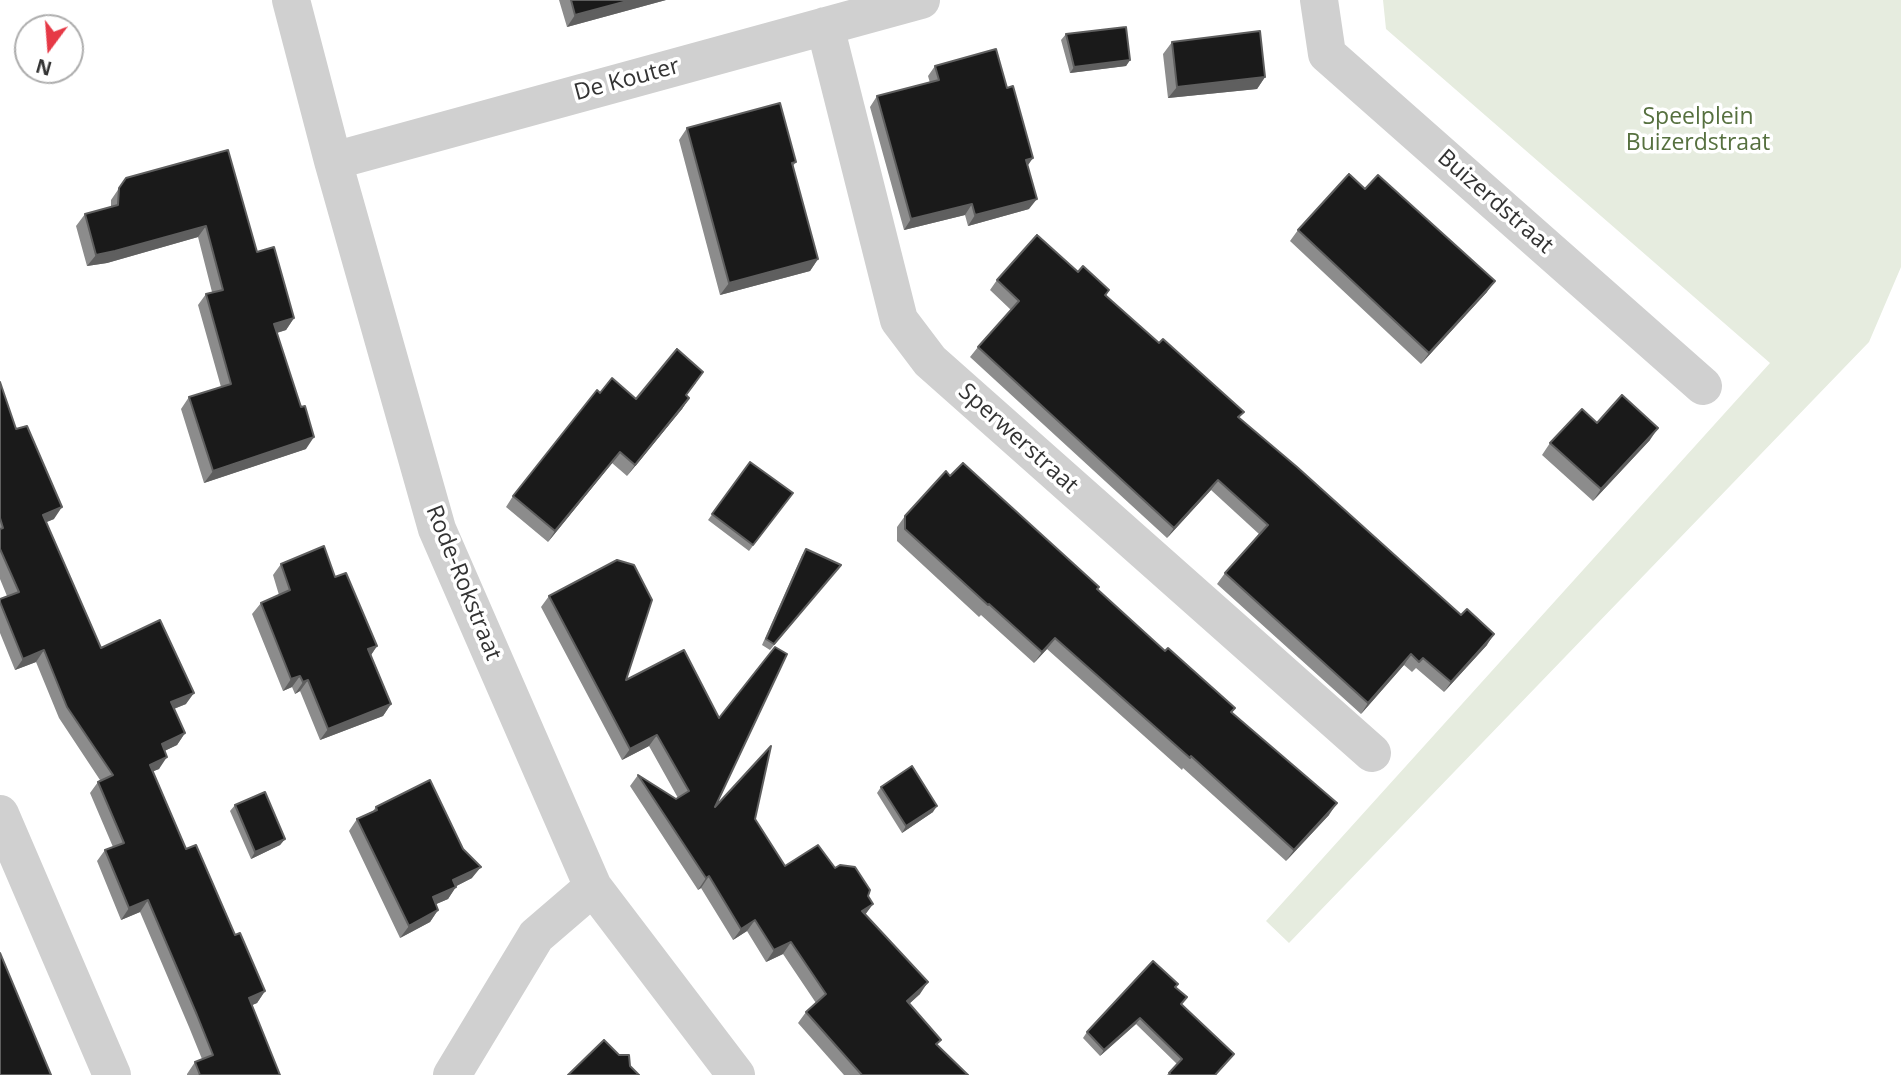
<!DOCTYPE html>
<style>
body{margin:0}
#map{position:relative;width:1901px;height:1075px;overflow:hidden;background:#fff;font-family:"Open Sans",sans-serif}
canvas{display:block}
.north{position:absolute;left:14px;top:14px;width:70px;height:70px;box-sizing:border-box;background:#fff;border:2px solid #adadad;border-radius:50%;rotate:196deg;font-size:19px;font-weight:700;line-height:28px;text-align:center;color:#333}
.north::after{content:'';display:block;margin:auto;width:24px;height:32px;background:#e63946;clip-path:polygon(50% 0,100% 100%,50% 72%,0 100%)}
</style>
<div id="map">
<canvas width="1901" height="1075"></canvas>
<div class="north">N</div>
</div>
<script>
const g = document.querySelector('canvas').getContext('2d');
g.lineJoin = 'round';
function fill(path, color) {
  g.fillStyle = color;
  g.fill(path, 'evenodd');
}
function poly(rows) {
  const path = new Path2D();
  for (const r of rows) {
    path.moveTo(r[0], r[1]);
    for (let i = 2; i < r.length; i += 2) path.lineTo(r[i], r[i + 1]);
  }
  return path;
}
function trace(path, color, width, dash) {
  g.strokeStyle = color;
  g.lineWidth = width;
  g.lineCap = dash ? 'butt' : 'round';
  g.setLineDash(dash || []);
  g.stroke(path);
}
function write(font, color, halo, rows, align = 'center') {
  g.font = font + ' "Open Sans",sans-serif';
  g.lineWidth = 7;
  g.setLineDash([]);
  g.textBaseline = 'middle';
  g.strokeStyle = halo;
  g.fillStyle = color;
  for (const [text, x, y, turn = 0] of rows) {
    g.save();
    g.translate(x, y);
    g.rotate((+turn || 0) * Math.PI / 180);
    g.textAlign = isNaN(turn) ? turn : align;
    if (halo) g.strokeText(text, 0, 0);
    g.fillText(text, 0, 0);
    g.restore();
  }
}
fill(poly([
 [1383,0,1901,0,1901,267,1869,342,1289,943,1266,921,1770,363,1386,29]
]), '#e6ecdf');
trace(poly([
 [291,0,333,161,437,529,593,887,736,1075],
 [1319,0,1327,54,1703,386],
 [825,26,899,320,930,361,1372,753],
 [333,161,921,0],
 [0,814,112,1075],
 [452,1075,536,936,593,887]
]), '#d0d0d0', 38);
fill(poly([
 [559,0,666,0,567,27],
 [1066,34,1130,60,1126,66,1070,73,1061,40],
 [1172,42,1265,77,1257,89,1168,98,1163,54],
 [935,66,1028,166,1029,209,968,226,965,215,904,230,870,107,877,96,930,83,928,76],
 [687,128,796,162,793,166,818,259,810,271,720,295,679,140],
 [126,178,257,252,294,318,286,330,277,333,306,449,204,483,181,409,189,397,221,387,198,305,206,294,212,292,198,237,107,263,87,266,76,226,85,214,111,207,111,200],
 [1365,189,1487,292,1421,364,1290,241,1298,230],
 [1078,272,1109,290,1106,296,1159,343,1244,412,1239,418,1487,645,1444,692,1416,668,1412,672,1404,665,1361,714,1217,584,1225,573,1259,534,1211,490,1167,538,970,357,978,347,1011,310,990,290,997,280],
 [0,382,16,429,54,519,46,522,101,648,186,704,174,709,185,733,177,745,164,751,159,769,153,771,186,849,235,935,265,991,257,1003,252,1005,280,1075,187,1075,187,1074,195,1062,202,1059,189,1027,140,912,121,920,97,861,105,850,113,847,90,793,98,782,100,780,59,718,36,662,15,670,0,633,0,599,7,596,0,579],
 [696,383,686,395,689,398,682,409,627,476,612,463,548,542,506,507,513,496,636,399],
 [1650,440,1593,501,1542,455,1550,443],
 [750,462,793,493,749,551,708,520],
 [905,516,1097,589,1165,651,1235,708,1232,713,1329,815,1286,861,1183,768,1182,770,1047,649,1034,663,981,615,979,617,897,541,897,527],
 [806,549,836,571,770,650,762,645,802,555],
 [281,564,335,577,377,646,371,655,391,704,383,716,320,740,300,691,295,694,292,687,283,691,252,614,261,603,279,595,273,575],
 [549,596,626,680,715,807,755,819,785,866,835,868,868,896,873,904,865,914,920,994,909,1004,941,1040,937,1045,968,1075,844,1075,798,1023,806,1012,816,1003,783,954,766,962,747,931,733,940,701,888,698,890,630,786,638,775,676,799,678,798,649,746,622,760,541,607],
 [881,787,933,812,902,833,877,793],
 [235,805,285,839,280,845,251,859,230,811],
 [376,807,472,878,456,886,448,899,436,904,438,910,430,922,400,938,349,831,357,819,373,811],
 [1176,987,1181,1005,1234,1054,1216,1075,1167,1075,1177,1064,1136,1024,1100,1056,1083,1038,1087,1032]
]), '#8c8c8c');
fill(poly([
 [631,0,666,0,567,27,575,15],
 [1130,60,1126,66,1070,73,1074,67],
 [1265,77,1257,89,1168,98,1177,87],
 [1033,158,1026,168,1026,160],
 [1037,199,1029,209,968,226,975,215],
 [972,204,965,215,904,230,911,219],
 [206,226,198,237,107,263,87,266,96,255],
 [818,259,810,271,720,295,729,283],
 [1495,281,1487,292,1421,364,1429,353],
 [294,318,286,330,266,336,274,324],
 [689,398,682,409,627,476,635,465],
 [1658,428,1650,440,1593,501,1601,489],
 [314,437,306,449,204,483,213,471],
 [620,452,612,463,548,542,555,531],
 [1218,480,1211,490,1167,538,1174,528],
 [62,507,54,519,35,527,43,515],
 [1494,634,1487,645,1444,692,1451,682],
 [1055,638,1047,649,1034,663,1042,652],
 [377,646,369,658,368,649],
 [44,650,36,662,15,670,23,659],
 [1411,654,1404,665,1361,714,1368,703],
 [300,676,292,687,283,691,291,679],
 [308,680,300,691,295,694,303,682],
 [194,693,186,704,163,713,171,702],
 [391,704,383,716,320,740,328,729],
 [185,733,177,745,154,756,162,744],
 [657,735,649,746,622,760,630,749],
 [167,757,159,769,142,776,150,765],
 [1337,803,1329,815,1286,861,1294,850],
 [937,806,933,812,902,833,906,826],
 [285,839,280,845,251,859,255,852],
 [481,867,472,878,445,892,453,880],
 [709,876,701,888,698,890,706,878],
 [456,887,448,899,425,909,433,897],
 [148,900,140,912,121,920,129,908],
 [873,904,865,915,862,911],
 [438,910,430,922,400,938,409,926],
 [755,920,747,931,733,940,741,929],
 [791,942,783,954,766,962,774,950],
 [928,982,920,994,899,1013,907,1001],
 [265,991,257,1003,241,1010,249,998],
 [1140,1018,1136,1024,1100,1056,1104,1050]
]), '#5f5f5f');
const building = poly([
 [571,0,631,0,575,15,571,0],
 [1126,27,1130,60,1074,67,1066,34,1126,27],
 [1260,31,1265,77,1177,87,1172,42,1260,31],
 [996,49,1007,88,1013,86,1033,158,1026,160,1037,199,975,215,972,204,911,219,877,96,939,80,935,66,996,49],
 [780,103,796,162,792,163,818,259,729,283,687,128,780,103],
 [228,150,257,252,274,247,294,318,274,324,301,407,305,406,314,437,213,471,189,397,231,384,206,294,223,290,206,226,115,251,96,255,85,214,118,205,119,188,126,178,228,150],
 [1349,174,1365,189,1378,175,1495,281,1429,353,1298,230,1349,174],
 [1037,235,1078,272,1083,266,1109,290,1105,295,1159,343,1163,339,1244,412,1238,417,1297,467,1461,615,1467,609,1494,634,1451,682,1423,658,1419,662,1411,654,1368,703,1225,573,1268,525,1218,480,1174,528,978,347,1019,301,997,280,1037,235],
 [677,349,703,372,686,395,689,398,635,465,620,452,555,531,513,496,597,390,600,393,612,378,636,399,677,349],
 [0,382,16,429,27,426,62,507,43,515,101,648,160,620,194,693,171,702,185,733,162,744,167,757,150,765,186,849,196,845,235,935,240,933,265,991,249,998,280,1075,200,1075,195,1062,213,1055,197,1015,148,900,129,908,105,850,124,843,98,782,113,775,67,707,44,650,23,659,0,602,0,599,19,592,0,549,0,529,3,528,0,518,0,382],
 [1622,395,1658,428,1601,489,1550,443,1582,409,1597,423,1622,395],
 [750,462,793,493,753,545,712,514,750,462],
 [963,463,1099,587,1097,589,1165,651,1168,648,1235,708,1231,712,1337,803,1294,850,1191,756,1190,758,1055,638,1042,652,989,604,988,605,905,529,905,516,946,471,950,476,963,463],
 [324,546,335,577,346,573,377,646,368,649,391,704,328,729,308,680,303,682,300,676,291,679,261,603,290,590,281,564,324,546],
 [806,549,841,565,774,644,766,639,806,549],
 [617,560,634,565,652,600,626,680,684,650,719,718,775,647,787,654,715,807,771,746,755,819,785,866,818,845,835,868,840,865,855,867,870,890,868,896,873,904,862,911,928,982,907,1001,941,1040,936,1044,968,1075,862,1075,806,1012,826,994,791,942,774,950,755,920,741,929,709,876,706,878,638,775,676,799,689,791,657,735,630,749,549,596,617,560],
 [912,766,937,806,906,826,881,787,912,766],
 [430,780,463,849,481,867,453,880,456,887,433,897,438,910,409,926,357,819,377,810,376,807,430,780],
 [265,792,285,839,255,852,235,805,265,792],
 [0,953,51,1075,0,1075,0,953],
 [1153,961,1178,984,1175,987,1187,997,1181,1004,1234,1054,1215,1075,1171,1075,1169,1073,1182,1059,1140,1018,1104,1050,1087,1032,1153,961],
 [604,1040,619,1055,629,1055,630,1066,639,1075,568,1075,604,1040]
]);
fill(building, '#1a1a1a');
trace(building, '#5f5f5f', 2);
write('23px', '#333', '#fff', [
 ["De Kouter",627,80,-15],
 ["Buizerdstraat",1495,202,41],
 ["Sperwerstraat",1018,439,42],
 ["Rode-Rokstraat",463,583,68]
]);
write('23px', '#56703f', '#fff', [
 ["Speelplein",1698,117],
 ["Buizerdstraat",1698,143]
]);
</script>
